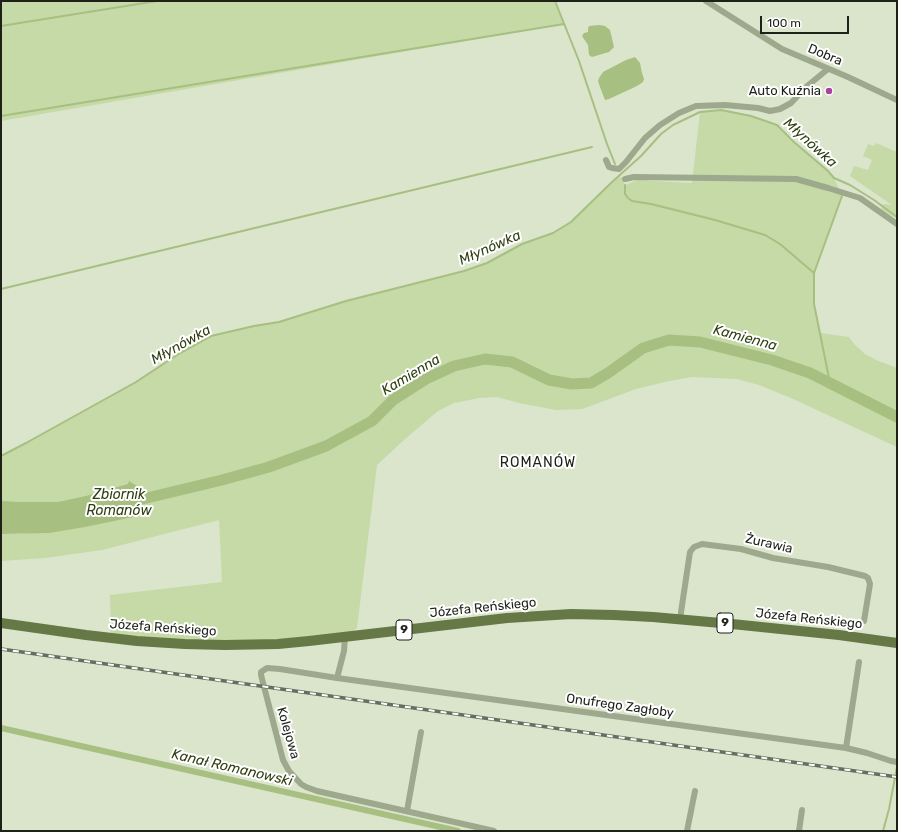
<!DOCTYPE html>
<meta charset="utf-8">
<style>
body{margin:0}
#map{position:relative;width:898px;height:832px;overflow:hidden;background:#dae5cc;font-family:Rubik,sans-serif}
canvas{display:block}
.frame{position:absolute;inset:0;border:2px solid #1d2118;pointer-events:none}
.scale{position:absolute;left:760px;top:16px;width:89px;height:18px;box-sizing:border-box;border:2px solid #1d2118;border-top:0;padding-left:5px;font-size:12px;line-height:14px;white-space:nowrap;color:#1d2118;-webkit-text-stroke:3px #fff;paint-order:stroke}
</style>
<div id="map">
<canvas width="898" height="832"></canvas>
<div class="frame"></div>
<div class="scale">100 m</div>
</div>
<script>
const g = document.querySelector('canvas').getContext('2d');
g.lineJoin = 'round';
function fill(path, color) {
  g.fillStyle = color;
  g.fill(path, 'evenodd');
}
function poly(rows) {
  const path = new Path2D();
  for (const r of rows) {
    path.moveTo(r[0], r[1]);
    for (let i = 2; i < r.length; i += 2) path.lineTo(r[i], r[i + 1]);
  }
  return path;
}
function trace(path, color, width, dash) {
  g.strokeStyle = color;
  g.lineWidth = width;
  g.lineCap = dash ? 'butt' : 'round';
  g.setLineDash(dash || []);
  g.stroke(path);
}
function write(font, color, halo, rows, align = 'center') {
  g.font = font + ' Rubik,sans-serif';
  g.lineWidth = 4;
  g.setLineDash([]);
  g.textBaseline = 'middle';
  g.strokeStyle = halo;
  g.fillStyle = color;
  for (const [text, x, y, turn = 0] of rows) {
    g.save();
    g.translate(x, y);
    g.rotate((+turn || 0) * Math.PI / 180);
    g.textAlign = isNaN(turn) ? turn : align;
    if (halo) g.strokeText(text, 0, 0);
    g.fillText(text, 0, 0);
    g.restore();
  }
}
fill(poly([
 [1,1,555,1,564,24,1,121],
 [721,110,751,116,777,125,794,142,828,171,834,178,842,196,814,273,814,304,820,333,849,337,854,344,865,354,876,360,897,368,897,447,791,398,759,385,737,379,692,377,669,381,636,389,582,409,556,410,519,403,497,397,479,398,454,403,438,411,405,439,377,465,357,628,345,637,278,644,111,638,110,595,222,582,219,520,102,550,45,558,1,561,1,534,21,534,142,509,142,499,70,517,1,515,1,456,26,443,136,382,180,353,211,336,254,326,279,322,346,301,464,271,487,263,522,244,553,233,571,222,619,176,622,178,625,185,638,180,692,183,700,112],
 [876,143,897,152,897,219,881,209,884,204,892,205,850,176,854,166,868,170,872,160,863,156,868,144,874,146]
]), '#c5daa6');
fill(poly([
 [599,25,605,26,610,30,614,47,609,52,592,57,589,55,588,45,582,36,584,33,588,32,588,29,589,26],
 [635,57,640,63,642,73,644,79,643,82,637,86,609,99,605,100,600,87,598,81,599,78,603,72,626,60],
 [129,481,137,486,142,509,138,516,85,527,49,533,1,534,1,501,19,502,58,502,86,496,128,484]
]), '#a7bf81');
trace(poly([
 [555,1,579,61,607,144,615,164],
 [1,26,157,1],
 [1,116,564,24],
 [625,185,625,194,628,198,632,201,651,204,715,220,765,235,780,244,814,273,842,196],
 [814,273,814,304,830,383],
 [1,289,592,147],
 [1,456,26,443,136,382,180,353,211,336,254,326,279,322,346,301,464,271,487,263,522,244,553,233,571,222,612,182,641,156,661,134,673,125,700,112,721,110,751,116,777,125,794,142,828,171,834,178,850,185,874,200,897,217],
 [883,831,889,809,897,767]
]), '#a7bf81', 2);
trace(poly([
 [1,728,458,831]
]), '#a7bf81', 6);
trace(poly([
 [126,503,222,480,269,467,326,446,372,421,393,400,426,379,454,366,485,359,512,362,549,380,572,384,591,383,608,373,643,348,669,340,700,342,772,360,810,373,897,417]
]), '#a7bf81', 11);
trace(poly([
 [706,1,782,49,848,77,897,100],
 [606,160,609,167,612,168,619,169,626,162,645,138,660,125,679,113,696,106,725,105,758,108,770,111,780,109,791,103,806,87,828,69],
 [625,179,634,177,796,179,828,188,860,198,897,224],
 [680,619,690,552,694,547,702,544,741,549,773,558,828,567,865,576,868,578,870,584,864,621],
 [345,637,344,651,337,678,280,669,267,668,261,672,261,675,283,760,289,771,301,784,306,787,317,791,494,831],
 [337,678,846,748,867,753,891,761,897,762],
 [846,748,859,662],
 [407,811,421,732],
 [687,831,695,791],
 [799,831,802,810]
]), '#9da88d', 6);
trace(poly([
 [1,623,86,635,137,641,185,644,225,645,278,644,309,641,507,618,571,614,614,615,653,617,732,624,839,635,897,643]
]), '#657846', 10);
const rail = poly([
 [1,649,897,777]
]);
trace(rail, '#686e5f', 3.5);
trace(rail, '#fff', 2, [6]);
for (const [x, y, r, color] of [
 [829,91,4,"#ad41a1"]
]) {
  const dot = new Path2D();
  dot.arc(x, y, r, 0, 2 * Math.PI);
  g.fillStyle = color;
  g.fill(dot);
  trace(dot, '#fff', 1.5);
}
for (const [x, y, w] of [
 [725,623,16],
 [404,630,16]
]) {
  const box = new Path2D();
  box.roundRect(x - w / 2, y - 10, w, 20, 3);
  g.fillStyle = '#fff';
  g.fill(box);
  trace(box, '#1d2118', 1);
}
write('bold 12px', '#1d2118', null, [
 ["9",725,623],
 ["9",404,630]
]);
write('13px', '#1d2118', '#fff', [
 ["Dobra",825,55,23],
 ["Żurawia",769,544,13],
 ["Józefa Reńskiego",483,608,-6],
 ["Józefa Reńskiego",809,619,6],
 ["Józefa Reńskiego",163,628,4],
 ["Onufrego Zagłoby",620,706,8],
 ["Kolejowa",288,733,74]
]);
write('13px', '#1d2118', '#fff', [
 ["Auto Kuźnia",821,91]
], 'right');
write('italic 14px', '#303f11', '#fff', [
 ["Młynówka",810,143,42],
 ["Młynówka",490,248,-24],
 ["Kamienna",745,338,15],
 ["Młynówka",181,345,-29],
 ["Kamienna",411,375,-31],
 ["Zbiornik",119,495],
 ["Romanów",119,511],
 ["Kanał Romanowski",232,768,13]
]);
g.letterSpacing = '1px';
write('14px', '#1d2118', '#fff', [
 ["ROMANÓW",538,463]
]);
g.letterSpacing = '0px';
</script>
